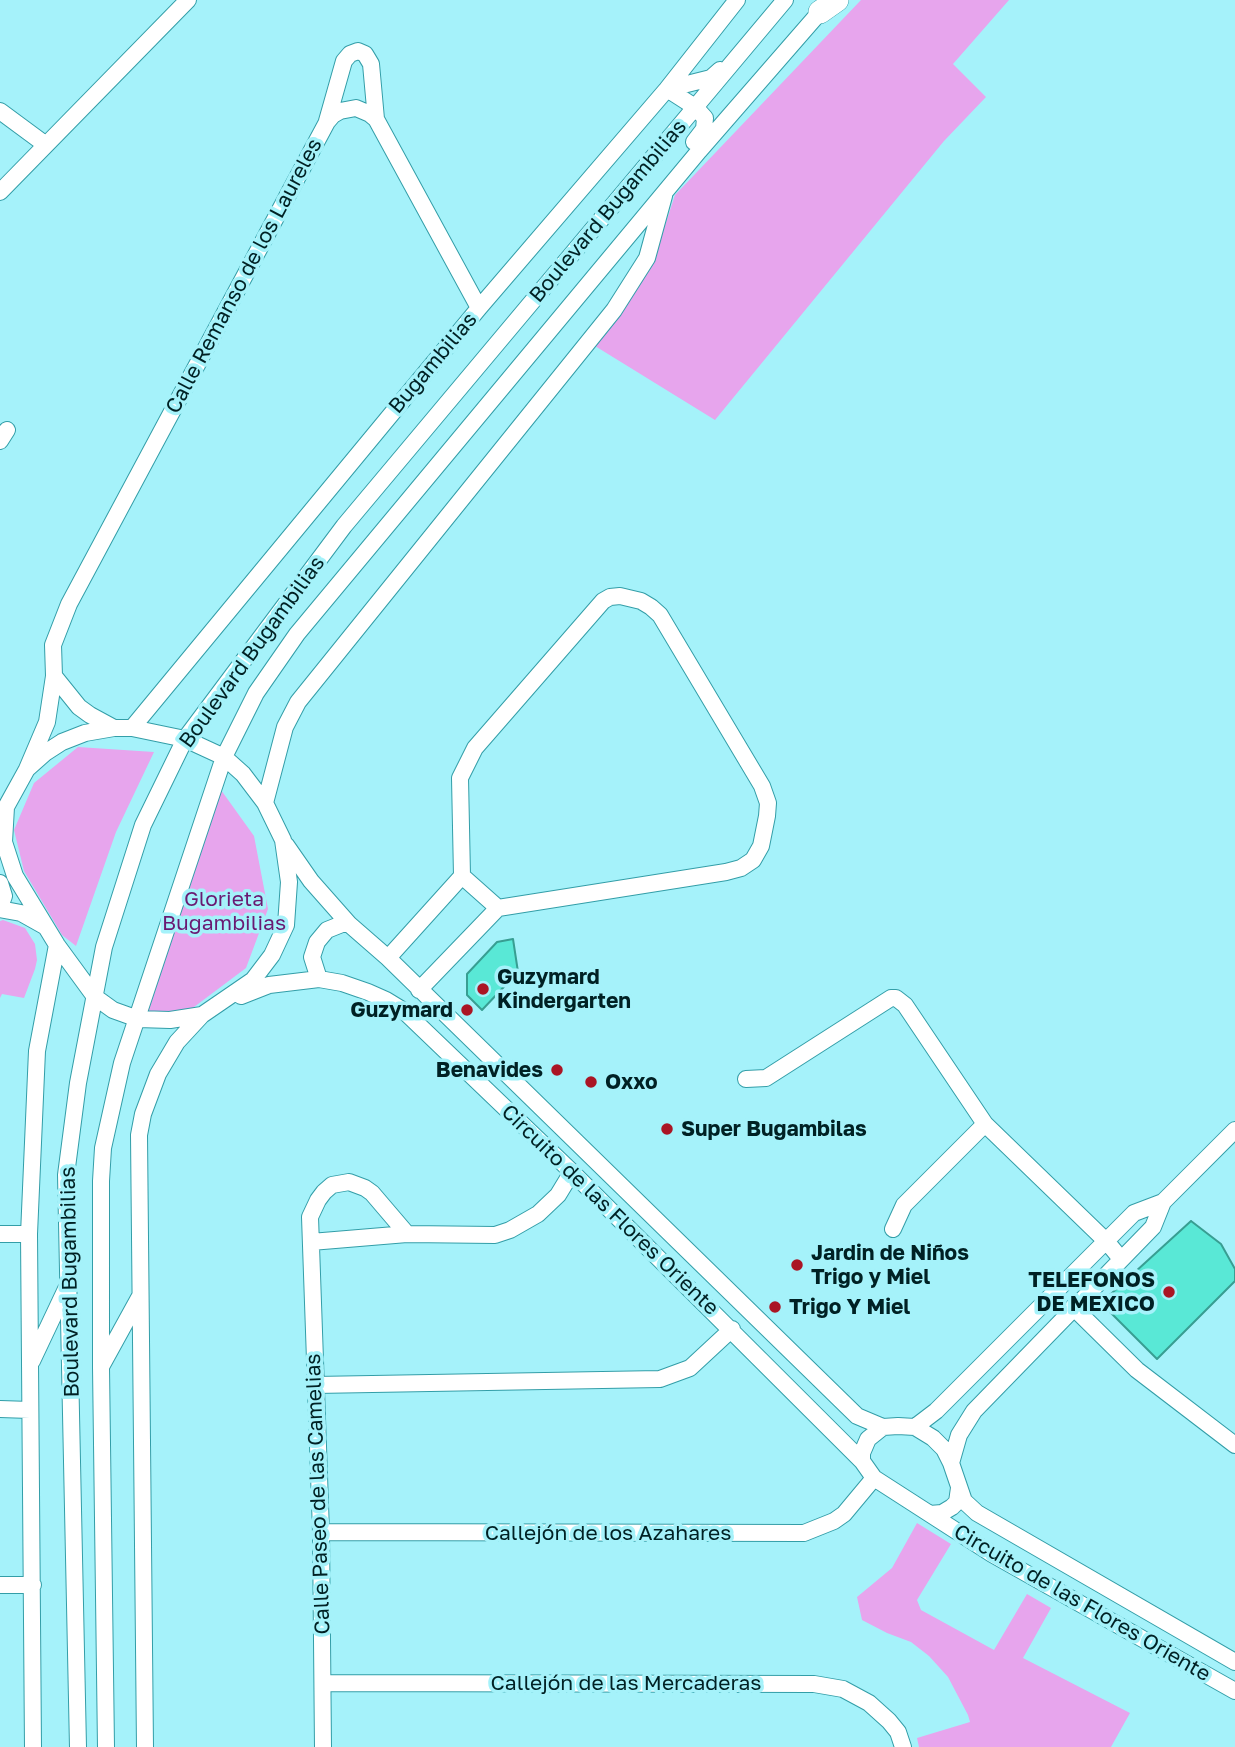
<!DOCTYPE html>
<meta charset="utf-8">
<style>
body{margin:0}
canvas{display:block;background:#a5f2fa}
</style>
<canvas width="1235" height="1747"></canvas>
<script>
const g = document.querySelector('canvas').getContext('2d');
g.lineJoin = 'round';
function fill(path, color) {
  g.fillStyle = color;
  g.fill(path, 'evenodd');
}
function poly(rows) {
  const path = new Path2D();
  for (const r of rows) {
    path.moveTo(r[0], r[1]);
    for (let i = 2; i < r.length; i += 2) path.lineTo(r[i], r[i + 1]);
  }
  return path;
}
function trace(path, color, width, dash) {
  g.strokeStyle = color;
  g.lineWidth = width;
  g.lineCap = dash ? 'butt' : 'round';
  g.setLineDash(dash || []);
  g.stroke(path);
}
function write(font, color, halo, rows, align = 'center') {
  g.font = font + ' "Golos Text",sans-serif';
  g.lineWidth = 7;
  g.setLineDash([]);
  g.textBaseline = 'middle';
  g.strokeStyle = halo;
  g.fillStyle = color;
  for (const [text, x, y, turn = 0] of rows) {
    g.save();
    g.translate(x, y);
    g.rotate((+turn || 0) * Math.PI / 180);
    g.textAlign = isNaN(turn) ? turn : align;
    if (halo) g.strokeText(text, 0, 0);
    g.fillText(text, 0, 0);
    g.restore();
  }
}
fill(poly([
 [861,0,1009,0,953,64,986,97,944,141,715,420,595,346,651,268,675,195],
 [78,747,154,752,116,832,76,946,62,935,24,871,14,830,34,783],
 [221,790,254,836,268,909,246,968,190,1010,148,1012],
 [3,920,25,928,35,944,37,960,35,969,24,998,2,994,0,998,0,921],
 [917,1523,951,1544,917,1600,921,1610,994,1650,1027,1594,1051,1608,1023,1658,1130,1713,1111,1747,919,1747,917,1738,970,1722,968,1715,948,1677,929,1656,911,1642,887,1633,862,1620,857,1597,892,1568]
]), '#e7a5ed');
const building = poly([
 [513,939,518,972,482,1010,467,995,467,974,497,942,513,939],
 [1191,1221,1221,1244,1235,1269,1235,1281,1157,1359,1101,1303,1191,1221]
]);
fill(building, '#59e8d6');
trace(building, '#389e92', 2);
const minor = poly([
 [667,89,695,107,705,118,704,129,694,142],
 [667,89,711,78,720,70],
 [0,111,46,145],
 [327,121,344,61,350,54,358,51,365,54,371,64,376,119],
 [0,192,188,0],
 [0,441,7,430],
 [54,676,79,707,90,715,114,728],
 [132,728,479,308,667,89,737,0],
 [27,769,47,722,54,676,53,645,69,604,327,122,333,115,340,111,356,108,370,114,376,119,479,308],
 [265,803,285,727,298,702,614,310,647,258,664,196],
 [0,818,27,769,45,753,62,742,85,733,114,728,132,728,185,739,224,757,243,774,265,803,283,840,289,882,286,925,272,955,253,980,202,1015,170,1020,138,1019,113,1010,95,997,57,945,15,876,4,842,6,807],
 [286,845,311,881,349,924,388,958,857,1416,883,1427],
 [462,876,498,908],
 [0,883,4,896,0,907],
 [0,909,21,913,46,927],
 [388,958,462,876,460,778,475,748,603,601,610,597,620,596,641,601,651,607,660,615,762,786,768,803,767,816,761,846,753,860,741,868,726,872,498,908,419,990],
 [319,979,312,957,317,942,327,930,342,924,349,924],
 [241,996,269,985,319,979,342,983,368,992,386,1000,404,1011,572,1172,862,1461],
 [746,1079,766,1078,891,998,896,998,905,1005,985,1124,1107,1242,1121,1259],
 [893,1229,904,1205,985,1124],
 [0,1234,29,1234],
 [311,1242,407,1234,495,1235,510,1230,538,1214,558,1195,572,1172],
 [1073,1307,1137,1370,1235,1445],
 [32,1361,66,1289],
 [102,1365,140,1296],
 [315,1385,660,1379,690,1368,732,1329],
 [0,1409,30,1410],
 [915,1427,936,1411,1134,1213,1163,1202,1235,1130],
 [951,1463,959,1435,974,1411,1153,1227,1163,1202],
 [930,1514,942,1513,952,1507,957,1502,959,1488],
 [321,1532,804,1533,834,1521,844,1514,874,1478],
 [0,1585,33,1585],
 [1235,1662,977,1513,964,1501,951,1463,944,1449,933,1438,915,1427,898,1426,883,1427,868,1439,862,1453,862,1461,874,1478,992,1554,1235,1691],
 [323,1683,814,1684,843,1689,869,1703,889,1721,898,1732,903,1747],
 [33,1747,29,1234,37,1051,57,945],
 [78,1747,66,1175,78,1083,104,947,143,825,185,739,344,526,785,0],
 [106,1747,101,1367,101,1181,103,1148,122,1063,224,757,256,693,297,634,699,151,820,12],
 [145,1747,139,1135,143,1114,158,1074,177,1042,202,1015],
 [323,1747,321,1532,310,1217,318,1200,324,1192,332,1185,349,1182,365,1188,372,1193,407,1234]
]);
const highway = poly([
 [820,12,837,0]
]);
trace(minor, '#339ea8', 18);
trace(highway, '#339ea8', 24);
trace(minor, '#fff', 16);
trace(highway, '#fff', 23);
for (const [x, y, r, color] of [
 [483,989,7,"#aa1524"],
 [467,1010,7,"#aa1524"],
 [557,1070,7,"#aa1524"],
 [591,1082,7,"#aa1524"],
 [667,1129,7,"#aa1524"],
 [797,1265,7,"#aa1524"],
 [1169,1292,7,"#aa1524"],
 [775,1307,7,"#aa1524"]
]) {
  const dot = new Path2D();
  dot.arc(x, y, r, 0, 2 * Math.PI);
  g.fillStyle = color;
  g.fill(dot);
  trace(dot, '#a5f2fa', 2.5);
}
write('21px', '#002124', '#a5f2fa', [
 ["Boulevard Bugambilias",608,211,-50],
 ["Calle Remanso de los Laureles",244,276,-62],
 ["Bugambilias",433,363,-50],
 ["Boulevard Bugambilias",252,652,-54],
 ["Circuito de las Flores Oriente",610,1210,44],
 ["Boulevard Bugambilias",70,1282,-91],
 ["Calle Paseo de las Camelias",318,1494,-92],
 ["Callejón de los Azahares",608,1533],
 ["Circuito de las Flores Oriente",1082,1603,30],
 ["Callejón de las Mercaderas",626,1683]
]);
write('21px', '#6a1a72', '#a5f2fa', [
 ["Glorieta",224,899],
 ["Bugambilias",224,923]
]);
write('bold 21px', '#002124', '#a5f2fa', [
 ["Guzymard",497,977],
 ["Kindergarten",497,1001],
 ["Guzymard",453,1010,"right"],
 ["Benavides",543,1070,"right"],
 ["Oxxo",605,1082],
 ["Super Bugambilas",681,1129],
 ["Jardin de Niños",811,1253],
 ["Trigo y Miel",811,1277],
 ["TELEFONOS",1155,1280,"right"],
 ["DE MEXICO",1155,1304,"right"],
 ["Trigo Y Miel",789,1307]
], 'left');
</script>
